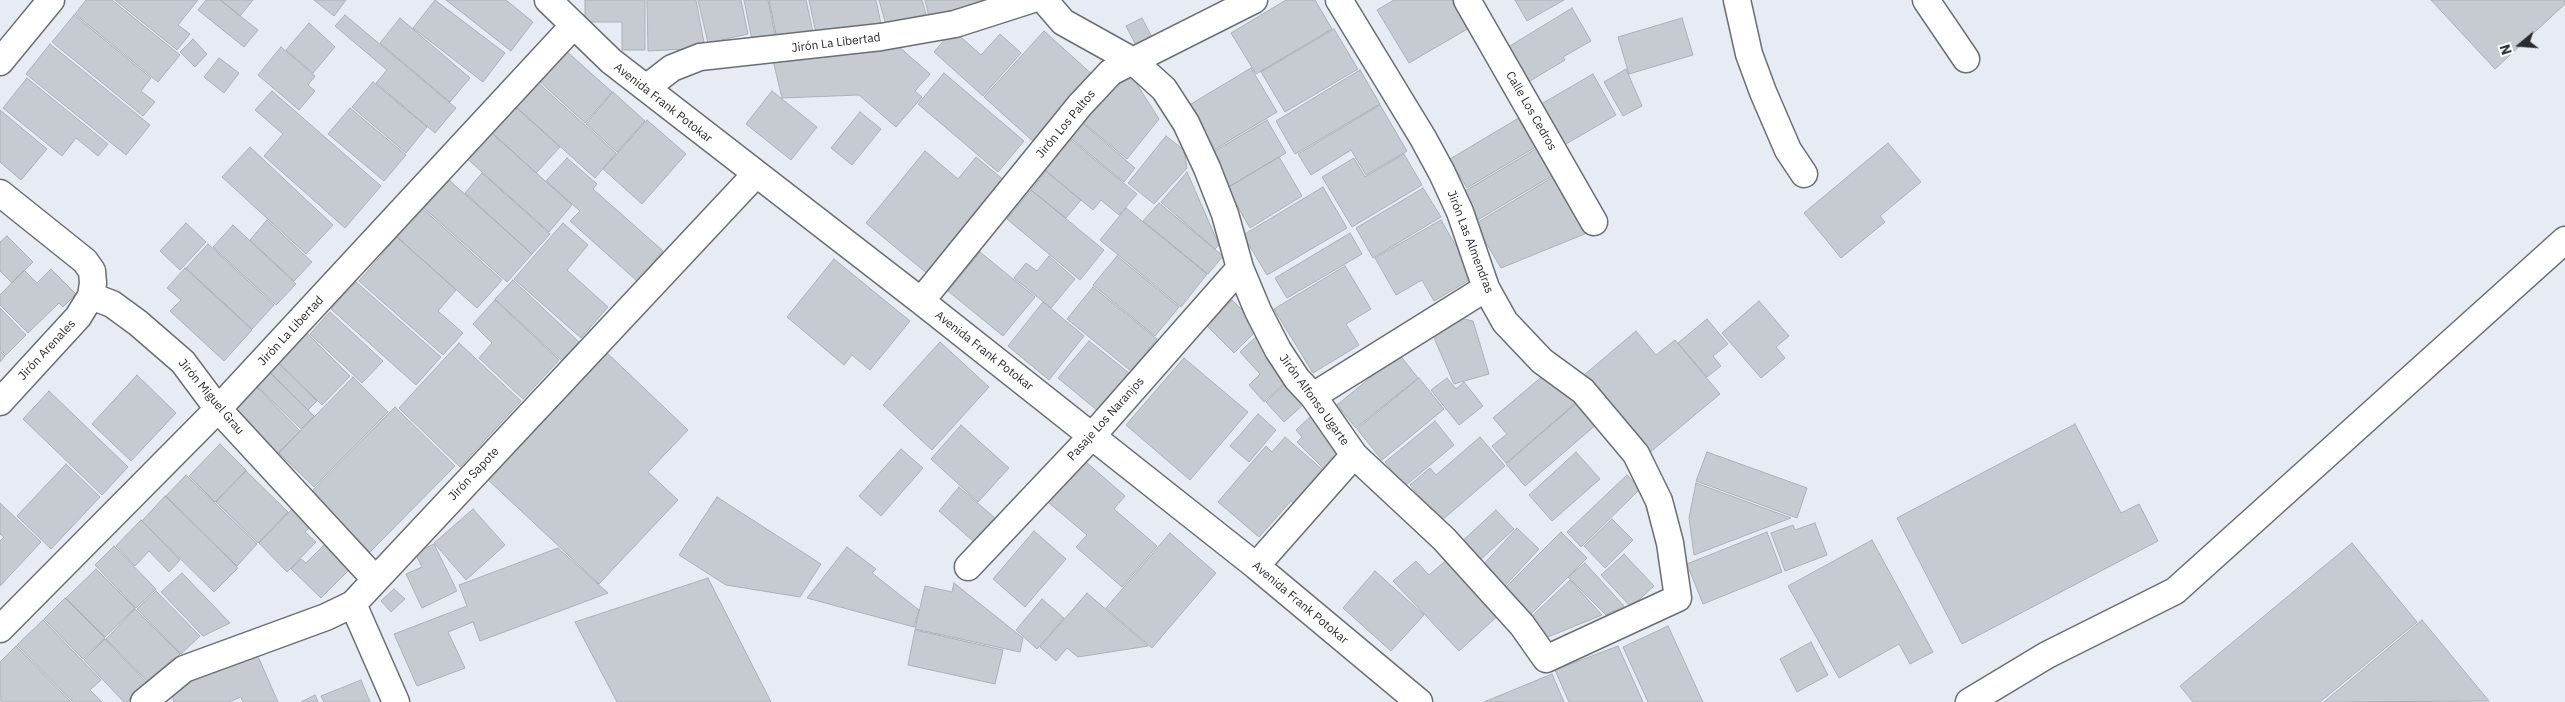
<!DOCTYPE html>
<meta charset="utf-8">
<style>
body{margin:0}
#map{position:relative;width:2565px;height:702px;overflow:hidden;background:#e7ebf3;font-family:"IBM Plex Sans",sans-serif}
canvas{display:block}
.north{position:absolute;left:2495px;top:20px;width:50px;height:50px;-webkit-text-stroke:4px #fff;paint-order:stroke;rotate:252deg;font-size:14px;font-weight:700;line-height:20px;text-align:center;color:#2a2c2f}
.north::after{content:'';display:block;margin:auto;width:18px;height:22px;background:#2a2c2f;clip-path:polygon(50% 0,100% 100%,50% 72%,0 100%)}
</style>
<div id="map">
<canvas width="2565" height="702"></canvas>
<div class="north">N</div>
</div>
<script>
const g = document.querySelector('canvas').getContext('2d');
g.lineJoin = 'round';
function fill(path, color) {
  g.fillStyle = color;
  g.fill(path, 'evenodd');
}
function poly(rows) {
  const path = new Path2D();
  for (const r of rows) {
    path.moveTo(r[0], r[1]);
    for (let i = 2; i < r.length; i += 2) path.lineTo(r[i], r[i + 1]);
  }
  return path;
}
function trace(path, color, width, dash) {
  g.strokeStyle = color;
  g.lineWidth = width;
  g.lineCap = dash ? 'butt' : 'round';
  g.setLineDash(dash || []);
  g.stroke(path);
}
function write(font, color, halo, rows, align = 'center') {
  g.font = font + ' "IBM Plex Sans",sans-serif';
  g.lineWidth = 5;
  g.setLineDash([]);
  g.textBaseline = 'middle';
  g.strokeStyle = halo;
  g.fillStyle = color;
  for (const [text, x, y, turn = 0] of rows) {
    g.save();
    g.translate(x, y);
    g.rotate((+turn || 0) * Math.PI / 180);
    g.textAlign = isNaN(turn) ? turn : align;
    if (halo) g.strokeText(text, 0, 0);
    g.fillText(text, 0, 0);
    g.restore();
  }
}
const building = poly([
 [86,0,112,0,180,55,158,82,75,14,86,0],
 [115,0,198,0,178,25,190,34,177,50,115,0],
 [206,0,220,0,258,30,244,47,198,10,206,0],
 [221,0,253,0,240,16,221,0],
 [314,0,346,0,334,16,314,0],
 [435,0,505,53,483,82,413,28,435,0],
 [446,0,506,0,533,22,511,51,446,0],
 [585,0,645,0,645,50,622,50,622,22,585,22,585,0],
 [647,0,696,0,705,48,648,51,647,0],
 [698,0,741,0,748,34,708,43,698,0],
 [744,0,768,0,776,40,753,45,744,0],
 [769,0,806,0,813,32,777,39,769,0],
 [809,0,876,0,881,24,817,38,809,0],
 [879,0,922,0,926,14,886,25,879,0],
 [925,0,990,0,929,17,925,0],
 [1286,0,1315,0,1332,29,1256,74,1231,33,1286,0],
 [1394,0,1453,0,1469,28,1409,63,1377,10,1394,0],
 [1515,0,1564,0,1527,21,1515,0],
 [2431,0,2565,0,2565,4,2495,69,2431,0],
 [1572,8,1591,41,1563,57,1565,60,1525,84,1505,49,1572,8],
 [74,15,151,78,141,91,155,102,143,116,52,42,74,15],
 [345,15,456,108,435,133,376,83,387,70,335,26,345,15],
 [400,18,470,78,450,102,380,43,400,18],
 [1142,18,1156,45,1140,53,1126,26,1142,18],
 [1682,18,1693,55,1629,74,1618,37,1682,18],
 [309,23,335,47,313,73,286,50,309,23],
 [1334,29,1358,69,1285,112,1261,72,1334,29],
 [953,30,981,55,1000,34,1021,53,983,96,934,52,953,30],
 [1044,31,1095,77,1036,144,984,97,1044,31],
 [193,39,207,54,195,67,180,52,193,39],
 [50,44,150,125,126,155,26,74,50,44],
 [897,45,930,74,915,91,922,97,896,127,859,95,782,98,772,56,897,45],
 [281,47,315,76,308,85,315,91,299,110,258,75,281,47],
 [564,49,612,92,585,123,537,79,564,49],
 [219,58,239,73,224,93,204,77,219,58],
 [1251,68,1277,112,1207,154,1181,110,1251,68],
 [1626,69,1642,106,1623,116,1604,82,1626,69],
 [1360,70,1380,104,1295,154,1276,121,1360,70],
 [1117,72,1131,75,1159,119,1127,159,1079,119,1117,72],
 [944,73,1024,141,998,172,918,104,944,73],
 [1593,74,1616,115,1559,148,1536,107,1593,74],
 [27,78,108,144,98,156,76,138,62,156,3,108,27,78],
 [535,80,616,153,595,178,513,104,535,80],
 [373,82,427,127,406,153,352,107,373,82],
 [272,91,381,186,345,228,264,156,283,134,255,110,272,91],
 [772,91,817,127,791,160,746,124,772,91],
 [613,92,645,121,617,152,586,124,613,92],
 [510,102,560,147,536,173,487,128,510,102],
 [1380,105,1407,151,1366,175,1351,150,1311,175,1298,154,1380,105],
 [350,108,406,155,384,181,328,134,350,108],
 [0,110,47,149,21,180,0,162,0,110],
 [860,112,881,129,852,165,831,148,860,112],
 [1522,116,1539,145,1467,188,1450,159,1522,116],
 [647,120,686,154,642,204,603,169,647,120],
 [1267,120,1286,153,1227,188,1208,155,1267,120],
 [1080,121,1135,168,1124,182,1068,136,1080,121],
 [485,127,572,205,549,232,462,154,485,127],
 [1166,136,1184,150,1187,168,1154,204,1128,183,1166,136],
 [1067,137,1137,194,1119,215,1101,200,1093,210,1042,168,1067,137],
 [1888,143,1921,182,1880,216,1885,222,1841,258,1804,213,1888,143],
 [250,147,333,225,306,254,222,177,250,147],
 [1539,147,1555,174,1476,221,1460,194,1539,147],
 [925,151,958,179,976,157,1005,181,929,275,866,223,925,151],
 [1404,154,1422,185,1352,227,1322,177,1354,158,1365,177,1404,154],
 [1279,157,1302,196,1250,228,1227,188,1279,157],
 [567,158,597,184,593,189,663,251,637,281,570,221,580,211,546,181,567,158],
 [1046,171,1081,200,1066,218,1031,190,1046,171],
 [1187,172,1219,245,1215,249,1161,202,1187,172],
 [482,173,550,234,532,254,465,193,482,173],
 [1558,174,1592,231,1501,268,1475,224,1558,174],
 [449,180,532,254,507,282,424,208,449,180],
 [1323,187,1347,228,1267,275,1243,235,1323,187],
 [1423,188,1441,217,1373,258,1356,228,1423,188],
 [1031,190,1104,250,1080,280,1007,219,1031,190],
 [1159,203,1223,256,1208,274,1143,221,1159,203],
 [422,208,502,280,477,308,397,237,422,208],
 [1126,208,1207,274,1181,307,1100,240,1126,208],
 [267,220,312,262,294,281,250,240,267,220],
 [1441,220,1474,277,1434,301,1422,280,1396,295,1375,258,1441,220],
 [186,223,206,242,180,270,160,251,186,223],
 [563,223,588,245,567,270,608,307,581,338,514,279,563,223],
 [233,225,296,284,276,305,213,247,233,225],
 [1350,233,1362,254,1287,298,1275,278,1350,233],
 [7,236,33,262,12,283,0,271,0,242,7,236],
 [397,237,456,290,438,311,463,333,443,355,359,281,397,237],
 [208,244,274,305,252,329,186,268,208,244],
 [980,252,1035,297,1003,336,948,291,980,252],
 [1049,256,1075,279,1051,308,1014,278,1026,263,1037,271,1049,256],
 [1117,256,1179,307,1155,336,1093,285,1117,256],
 [834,259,910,321,870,370,852,355,844,365,787,317,834,259],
 [1345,266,1371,309,1346,324,1359,345,1313,373,1274,309,1345,266],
 [185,268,252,330,224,361,170,311,181,300,167,288,185,268],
 [51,269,76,294,63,307,59,303,28,333,0,305,0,295,24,270,37,283,51,269],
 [513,280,579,342,562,361,495,299,513,280],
 [356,282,441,357,416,385,331,309,356,282],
 [1093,287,1157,339,1131,371,1067,319,1093,287],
 [495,300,559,360,523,399,479,358,492,343,473,324,495,300],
 [1232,300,1260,327,1234,353,1207,326,1232,300],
 [1759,301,1789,336,1776,347,1785,358,1761,378,1722,333,1759,301],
 [1043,302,1084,336,1049,380,1008,346,1043,302],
 [0,308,26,335,6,355,0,349,0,308],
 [330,312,383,361,362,383,310,334,330,312],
 [1447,315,1473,321,1489,374,1454,384,1428,324,1447,315],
 [1707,319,1728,344,1713,356,1721,366,1707,377,1678,343,1707,319],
 [300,326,350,376,322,405,271,355,300,326],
 [1262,331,1288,380,1264,402,1249,385,1260,374,1240,352,1262,331],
 [1636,331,1656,355,1675,340,1720,394,1648,454,1583,376,1636,331],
 [1089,341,1129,373,1098,411,1058,378,1089,341],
 [940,342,989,387,932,450,883,405,940,342],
 [459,343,521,401,460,467,399,408,459,343],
 [604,350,688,430,648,472,678,500,599,584,485,477,604,350],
 [0,351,5,356,0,362,0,351],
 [1399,354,1418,378,1356,428,1337,405,1399,354],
 [1184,358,1248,412,1190,480,1126,425,1184,358],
 [274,359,317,401,308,410,265,367,274,359],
 [265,368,314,416,301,429,252,381,265,368],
 [1551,369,1578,401,1506,463,1492,446,1507,434,1493,418,1551,369],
 [137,375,176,413,131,461,92,424,137,375],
 [353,377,388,412,314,487,279,453,353,377],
 [1419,378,1444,409,1382,460,1357,429,1419,378],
 [1447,378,1456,389,1464,382,1483,406,1459,425,1431,390,1447,378],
 [1287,382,1306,402,1284,422,1266,402,1287,382],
 [253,383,300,431,276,455,228,408,253,383],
 [49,391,128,467,102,495,23,419,49,391],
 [1579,401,1598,423,1525,486,1506,464,1579,401],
 [395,407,455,466,370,552,310,493,395,407],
 [1314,413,1348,447,1325,470,1297,442,1302,437,1296,430,1314,413],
 [1258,414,1276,430,1249,462,1230,446,1258,414],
 [1435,421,1454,445,1405,486,1385,462,1435,421],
 [2075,424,2121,513,2139,504,2158,541,1962,644,1897,518,2075,424],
 [961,425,1009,468,978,502,931,459,961,425],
 [1285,437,1331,477,1302,511,1291,501,1259,537,1218,502,1266,446,1272,452,1285,437],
 [1480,437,1505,466,1441,521,1410,485,1430,468,1436,475,1480,437],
 [220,444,246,470,215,502,189,476,220,444],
 [901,449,923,468,881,516,859,496,901,449],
 [1576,452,1600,479,1552,521,1529,495,1576,452],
 [1707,452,1807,488,1797,518,1696,481,1707,452],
 [1078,455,1125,496,1114,509,1157,546,1122,587,1076,547,1087,535,1042,497,1078,455],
 [66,464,100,497,51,549,17,516,66,464],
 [246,471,288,512,258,543,216,502,246,471],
 [186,475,257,544,237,566,166,496,186,475],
 [1627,475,1640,489,1581,547,1567,532,1627,475],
 [1696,483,1791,518,1694,555,1689,518,1696,483],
 [959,487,995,518,974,542,939,511,959,487],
 [165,496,238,568,214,592,142,521,165,496],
 [717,497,821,564,800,597,726,585,679,555,717,497],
 [0,503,41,542,0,586,0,541,4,537,0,534,0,503],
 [293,508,311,526,305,532,316,542,287,572,259,543,293,508],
 [473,509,505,545,466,580,434,543,473,509],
 [1496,510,1514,529,1477,563,1459,544,1496,510],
 [1612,519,1633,540,1605,568,1584,546,1612,519],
 [141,520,180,560,169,572,149,551,135,566,116,546,141,520],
 [1815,523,1827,555,1785,571,1771,533,1793,525,1795,530,1815,523],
 [1517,528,1539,549,1503,588,1481,567,1517,528],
 [1034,531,1066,559,1025,607,993,579,1034,531],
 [1561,532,1587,558,1529,616,1503,590,1561,532],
 [1767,532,1782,572,1703,604,1687,564,1767,532],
 [1170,533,1216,573,1152,648,1106,608,1170,533],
 [1872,540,1933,652,1910,664,1899,644,1839,678,1788,586,1872,540],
 [2352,543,2417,622,2320,702,2193,702,2180,686,2352,543],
 [325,544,350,569,321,598,291,569,301,559,306,563,325,544],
 [434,544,457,591,422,608,406,574,422,567,415,553,434,544],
 [114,546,156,589,136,608,95,565,114,546],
 [847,547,876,569,872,573,919,610,914,627,807,598,847,547],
 [558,548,608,593,480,641,473,622,448,632,465,668,417,686,394,634,467,606,459,585,558,548],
 [1624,554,1654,586,1631,607,1601,575,1624,554],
 [1450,557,1501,613,1459,651,1393,581,1416,561,1429,575,1450,557],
 [1585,563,1624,606,1606,615,1568,577,1585,563],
 [96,569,135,608,105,637,66,598,96,569],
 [1375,571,1424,615,1391,651,1343,608,1375,571],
 [182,573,230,623,203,636,161,592,182,573],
 [708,578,771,702,617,702,575,622,708,578],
 [1570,580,1602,615,1548,637,1530,618,1570,580],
 [954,583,1023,638,1020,652,915,629,925,586,952,592,954,583],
 [394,589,405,599,391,612,381,601,394,589],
 [156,591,200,636,181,654,137,609,156,591],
 [1087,593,1148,646,1078,657,1067,648,1056,661,1040,647,1087,593],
 [65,598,105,638,83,659,44,619,65,598],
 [1042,599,1064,618,1037,649,1016,630,1042,599],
 [135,609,180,654,150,684,106,639,135,609],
 [43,620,101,680,90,690,102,702,73,702,17,645,43,620],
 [2422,620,2489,701,2324,702,2422,620],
 [1668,626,1703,702,1648,702,1623,647,1668,626],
 [915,630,1003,650,995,684,908,665,915,630],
 [105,639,147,683,127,702,124,702,84,660,105,639],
 [1811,642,1828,675,1797,692,1780,659,1811,642],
 [253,645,278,702,243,702,241,697,229,702,174,702,172,695,181,677,253,645],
 [16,646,71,702,2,702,0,700,0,662,16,646],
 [1618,646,1643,702,1569,702,1555,670,1618,646],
 [1552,674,1564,702,1484,702,1552,674],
 [361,680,370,702,324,702,321,696,361,680],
 [315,695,318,702,301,702,315,695]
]);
fill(building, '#c6cad1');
trace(building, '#acb0b7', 1);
const street = poly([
 [548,0,611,61,921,301,1256,566,1419,702],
 [1044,0,1063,22,1133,61,1164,89,1186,123,1207,168,1225,214,1240,268,1258,311,1278,350,1297,379,1313,396,1354,455,1444,539,1522,625,1546,659,1678,598,1670,543,1659,501,1636,454,1583,391,1542,361,1505,322,1486,288,1460,212,1442,173,1423,138,1339,0],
 [1467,0,1594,222],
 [1737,0,1749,54,1763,92,1788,150,1804,174],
 [1926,0,1966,59],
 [0,62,51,0],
 [646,88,672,68,700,57,881,37,955,24,1030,0],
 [0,193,85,261,92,271,93,283,91,296,78,317,0,402],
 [91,296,112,304,138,323,183,362,218,409,375,579],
 [921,301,1080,105,1111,72,1254,0],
 [1313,396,1486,288],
 [1256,566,1354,455],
 [968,567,1092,436,1240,268],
 [353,604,396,702],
 [0,629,218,409,574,25],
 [144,702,184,669,326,617,353,604,755,175],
 [1969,702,2047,655,2175,591,2565,240]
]);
trace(street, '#6a6e75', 29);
trace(street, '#fff', 26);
write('12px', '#2a2c2f', '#fff', [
 ["Jirón La Libertad",836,43,-7],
 ["Avenida Frank Potokar",663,103,38],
 ["Calle Los Cedros",1531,111,60],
 ["Jirón Los Paltos",1066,124,-50],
 ["Jirón Las Almendras",1470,242,69],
 ["Jirón La Libertad",291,331,-47],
 ["Jirón Arenales",47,350,-47],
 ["Avenida Frank Potokar",984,351,38],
 ["Jirón Miguel Grau",211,397,50],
 ["Jirón Alfonso Ugarte",1314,400,54],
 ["Pasaje Los Naranjos",1106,419,-48],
 ["Jirón Sapote",474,474,-47],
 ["Avenida Frank Potokar",1300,603,40]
]);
</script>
